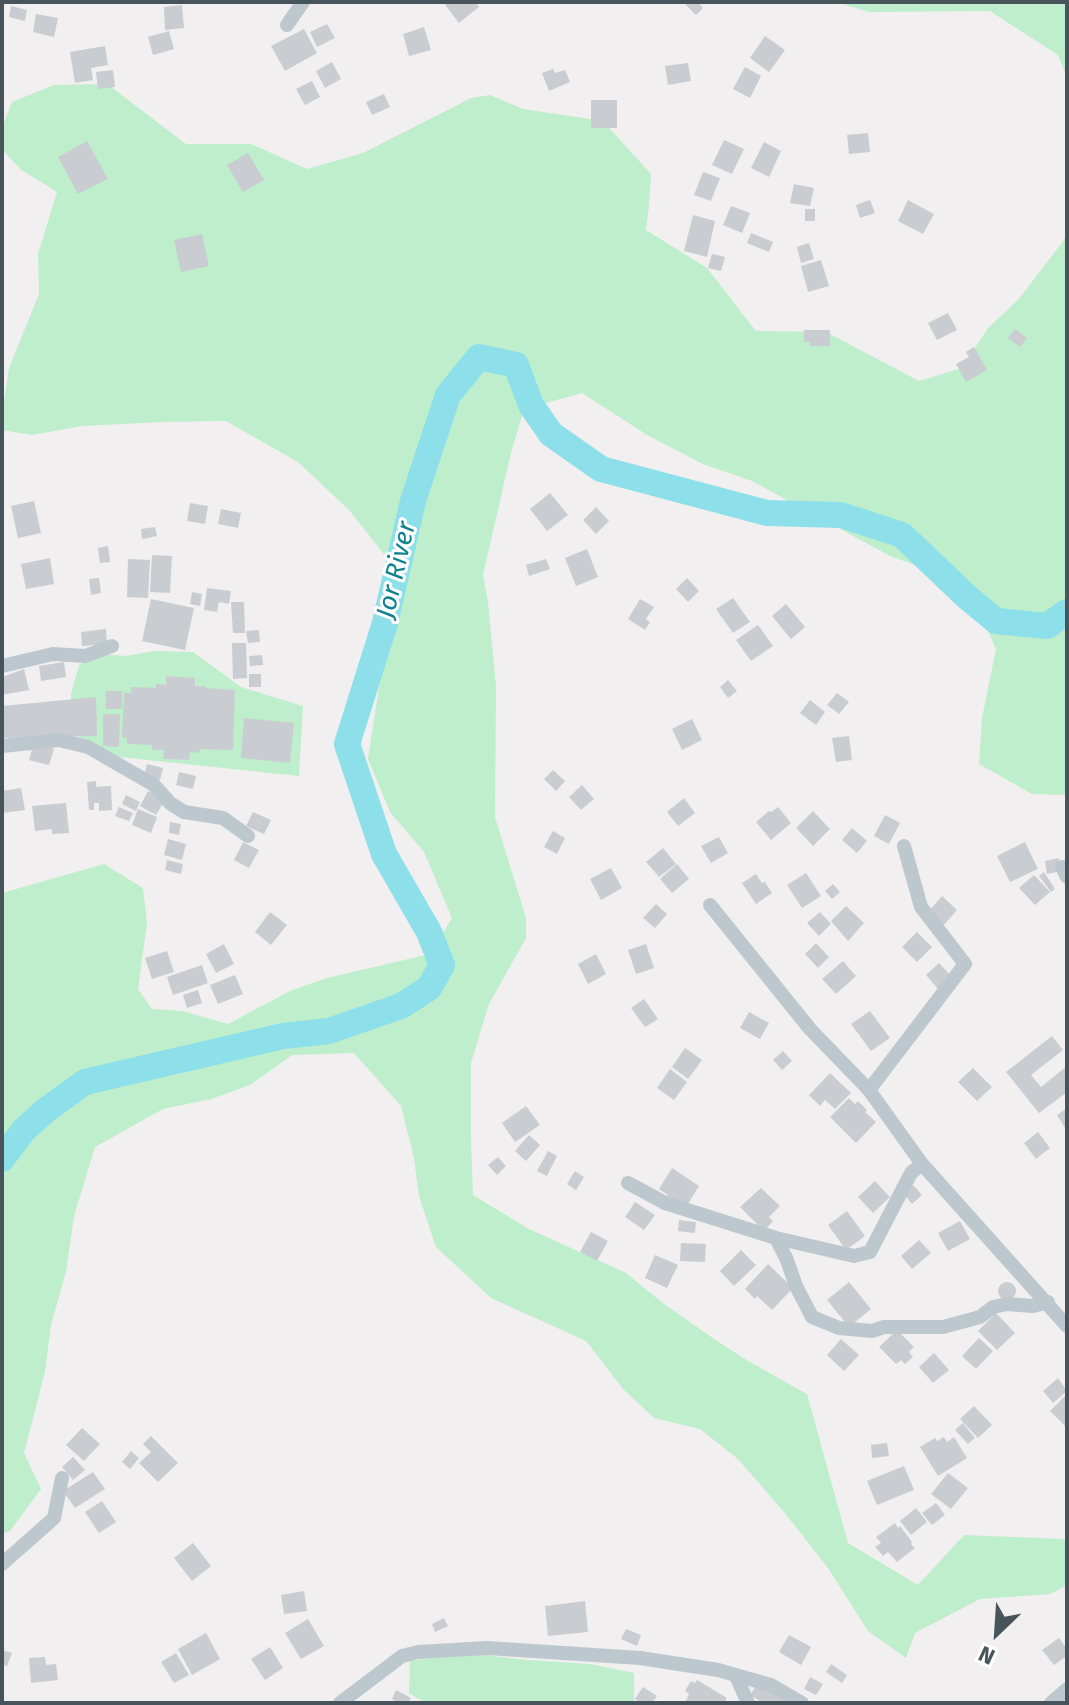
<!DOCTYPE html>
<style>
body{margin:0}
#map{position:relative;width:1069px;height:1705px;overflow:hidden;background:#f1efef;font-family:"Fira Sans",sans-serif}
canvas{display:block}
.frame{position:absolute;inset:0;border:4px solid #47545c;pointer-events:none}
.north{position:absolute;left:957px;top:1593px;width:80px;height:80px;-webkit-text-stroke:6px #fff;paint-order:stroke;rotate:205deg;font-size:22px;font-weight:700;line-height:32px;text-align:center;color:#47545c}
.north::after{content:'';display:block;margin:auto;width:28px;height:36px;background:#47545c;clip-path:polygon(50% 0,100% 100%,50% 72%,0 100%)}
</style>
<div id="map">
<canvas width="1069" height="1705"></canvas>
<div class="frame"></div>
<div class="north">N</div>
</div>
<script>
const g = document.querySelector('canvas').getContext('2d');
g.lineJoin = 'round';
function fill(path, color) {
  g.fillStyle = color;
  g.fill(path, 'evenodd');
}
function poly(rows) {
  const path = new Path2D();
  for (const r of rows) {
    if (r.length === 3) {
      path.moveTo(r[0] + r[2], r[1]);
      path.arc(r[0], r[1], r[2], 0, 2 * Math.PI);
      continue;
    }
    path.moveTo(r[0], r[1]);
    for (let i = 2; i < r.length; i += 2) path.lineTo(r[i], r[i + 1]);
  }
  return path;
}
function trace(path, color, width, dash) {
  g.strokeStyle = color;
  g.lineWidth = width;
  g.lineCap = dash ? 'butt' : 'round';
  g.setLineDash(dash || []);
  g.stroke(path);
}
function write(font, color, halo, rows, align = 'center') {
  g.font = font + ' "Fira Sans",sans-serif';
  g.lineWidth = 6;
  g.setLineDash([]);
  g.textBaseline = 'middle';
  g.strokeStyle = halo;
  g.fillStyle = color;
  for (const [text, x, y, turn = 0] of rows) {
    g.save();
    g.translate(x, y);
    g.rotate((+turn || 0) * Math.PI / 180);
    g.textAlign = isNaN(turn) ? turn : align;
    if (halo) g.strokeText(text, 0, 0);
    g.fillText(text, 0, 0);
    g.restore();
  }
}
fill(poly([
 [836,2,1067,2,1067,77,1058,55,990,11,869,12],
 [107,84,186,144,251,144,307,169,363,153,471,98,490,95,523,109,603,121,651,174,649,206,646,230,707,268,756,331,826,332,919,381,962,368,988,328,1018,300,1064,240,1067,232,1067,792,1062,795,1032,794,979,764,982,718,996,649,975,602,934,572,890,556,752,481,703,464,647,435,582,393,524,409,510,457,483,575,488,602,496,686,495,817,526,918,526,938,489,1004,471,1063,471,1139,473,1195,529,1229,626,1273,664,1304,717,1341,748,1361,807,1394,848,1543,918,1585,964,1535,1064,1539,1067,1543,1067,1585,1050,1594,980,1599,915,1633,906,1658,868,1631,828,1568,784,1512,738,1459,700,1429,654,1418,624,1390,586,1341,491,1298,436,1247,419,1196,414,1158,401,1106,354,1053,292,1055,250,1085,211,1099,163,1109,95,1147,74,1216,66,1272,51,1325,45,1372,24,1453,41,1489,10,1531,2,1534,2,893,104,864,143,888,147,923,138,989,152,1009,182,1011,228,1024,290,991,327,978,430,954,452,918,424,852,390,812,368,759,397,571,350,511,298,462,226,421,161,422,82,426,32,435,2,430,2,416,9,368,39,294,38,254,57,192,20,169,2,149,2,128,12,102,54,85],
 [155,651,193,652,241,687,303,706,299,776,119,757,88,747,72,728,71,694,79,665,98,654,126,656],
 [466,1653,527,1660,590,1664,634,1673,634,1703,425,1703,409,1693,410,1661]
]), '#bfeecc');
trace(poly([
 [2,1159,23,1131,46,1110,85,1082,283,1036,329,1031,401,1006,429,988,442,965,429,932,384,854,347,744,385,623,413,501,448,395,479,357,516,365,531,405,551,434,601,469,767,513,841,515,902,535,967,597,996,621,1047,626,1067,612]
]), '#8ddfea', 26);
fill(poly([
 [443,2,475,2,479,7,459,23],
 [683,2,698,2,703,8,696,15],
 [182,5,184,28,165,30,164,7],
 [11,6,27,10,25,21,9,17],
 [36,14,58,18,54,37,33,32],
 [327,24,335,38,317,47,310,32],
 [424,27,431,50,409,56,403,34],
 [304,29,317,53,285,71,271,46],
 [169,31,174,49,153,55,148,37],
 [765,36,785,50,769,72,750,58],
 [105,46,108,65,91,68,93,80,75,83,70,52],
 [332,62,341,79,325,88,316,71],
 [688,63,691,81,668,85,665,66],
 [745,67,761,76,750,98,733,89],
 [553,69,555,73,565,70,570,82,549,91,542,73],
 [113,70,115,87,98,89,96,72],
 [312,81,320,97,305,105,296,89],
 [384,94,390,107,372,115,366,102],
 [591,100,617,100,617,128,591,128],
 [868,133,870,152,849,154,847,135],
 [724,140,744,149,732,174,712,165],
 [87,141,108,179,78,194,58,157],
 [764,142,781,151,769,177,751,168],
 [248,153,264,180,243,192,227,165],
 [703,172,720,178,711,201,694,195],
 [794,184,814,188,810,206,790,203],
 [870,200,875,213,860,218,856,205],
 [908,200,934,214,923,234,898,221],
 [731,206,750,213,742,233,723,225],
 [805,209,815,209,815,221,805,221],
 [693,215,715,221,707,257,684,251],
 [751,233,773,242,769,252,747,243],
 [202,234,209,266,181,272,174,240],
 [809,243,814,259,801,263,797,247],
 [712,254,725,257,721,271,708,268],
 [821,260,829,286,808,292,801,266],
 [948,313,957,330,937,340,928,323],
 [1015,329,1027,338,1020,347,1008,338],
 [804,330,830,330,830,346,810,346,810,342,804,342],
 [974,347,987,370,966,382,956,364,969,357,966,352],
 [550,493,568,515,547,531,530,509],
 [34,501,41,533,18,538,11,506],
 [190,503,208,506,205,524,187,521],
 [596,507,609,521,596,534,583,520],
 [221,509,241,513,238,528,218,524],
 [155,527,157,536,142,539,141,529],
 [108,546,110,562,100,563,98,548],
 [587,549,598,577,576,586,565,558],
 [152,555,172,556,170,593,150,592],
 [50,558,54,584,26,589,21,564],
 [128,559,150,560,148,598,127,597],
 [546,559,550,569,529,576,526,565],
 [99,578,101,593,91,595,89,579],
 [687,578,699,591,688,602,676,589],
 [207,588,231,591,229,604,219,602,217,612,204,610],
 [192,592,202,594,200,606,190,604],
 [733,598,750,622,733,633,716,609],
 [151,599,194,608,185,650,142,641],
 [640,599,654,607,646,619,650,622,645,630,628,619],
 [231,602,244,602,245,633,233,633],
 [786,604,805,627,791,639,772,616],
 [758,625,773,646,751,661,736,640],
 [106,629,107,644,82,646,81,632],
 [259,630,260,642,248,643,246,631],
 [232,643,246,643,247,678,233,679],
 [262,655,263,665,250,666,249,656],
 [64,662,66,677,41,681,39,666],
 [24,669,29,690,2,695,2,677],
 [249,674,261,674,261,687,249,687],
 [166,676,195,678,195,686,205,686,205,688,235,690,233,750,200,749,199,753,190,752,189,760,163,759,164,750,152,750,152,745,127,744,127,738,122,737,124,693,131,693,131,687,156,688,156,684,166,685],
 [728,680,737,691,728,698,720,687],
 [106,691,122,691,122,709,106,709],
 [837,693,849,702,839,714,827,705],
 [96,697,97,736,2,738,2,706],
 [810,700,825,712,816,725,800,713],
 [103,714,120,714,119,747,103,746],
 [244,718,294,723,290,763,241,758],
 [692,719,702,740,682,750,672,729],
 [849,736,852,760,836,762,832,738],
 [34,743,54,749,49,765,29,760],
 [147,764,163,768,160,780,144,776],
 [553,770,565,781,556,791,544,779],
 [179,772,196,776,193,789,176,785],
 [96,781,96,787,111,786,112,810,99,811,99,803,94,803,94,810,89,810,87,782],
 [582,785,594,799,581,810,569,797],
 [21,788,25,810,2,813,2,791],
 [148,791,165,800,156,815,140,806],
 [126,795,140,802,136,811,122,804],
 [684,798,695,813,678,826,667,812],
 [66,803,69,833,52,834,52,829,35,831,32,806],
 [119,807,133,813,129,821,115,816],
 [778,807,791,823,771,840,756,822,769,811,771,812],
 [138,809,157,817,151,833,132,825],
 [813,811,830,829,813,846,796,828],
 [253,812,271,820,264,834,246,826],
 [885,815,900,823,889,844,874,836],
 [170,822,181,824,179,835,169,833],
 [852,828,867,841,857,853,842,840],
 [553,831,565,838,557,854,544,847],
 [719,837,728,853,711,863,701,846],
 [168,839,186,844,182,860,164,855],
 [243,842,259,850,249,868,234,860],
 [1025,842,1038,869,1010,882,997,856],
 [663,848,676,864,659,877,646,862],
 [1059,858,1061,871,1047,874,1045,861],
 [167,860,183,864,181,874,165,870],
 [677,864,689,879,672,893,660,879],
 [611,868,622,888,601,900,590,879],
 [1044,872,1055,889,1051,892,1039,876],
 [806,873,821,896,802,908,787,885],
 [756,874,762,883,765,882,772,893,756,904,742,883],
 [1034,875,1050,892,1035,905,1019,888],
 [833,884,840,892,832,899,825,891],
 [942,896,957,910,943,926,928,912],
 [656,904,667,914,655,928,643,918],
 [846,906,864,923,848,941,831,921],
 [270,912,287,925,271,945,255,932],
 [820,912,831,924,819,936,807,923],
 [917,932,932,947,917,962,902,947],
 [816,943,829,957,818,968,805,954],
 [224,944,234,964,216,973,206,954],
 [646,944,654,968,636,974,628,950],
 [167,951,174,972,152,979,145,958],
 [596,954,606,974,588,984,578,964],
 [843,961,856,976,836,994,822,979],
 [939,963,952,977,938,989,926,975],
 [202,965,208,983,173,995,167,977],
 [235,975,243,994,218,1004,210,985],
 [198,990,202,1003,187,1008,183,995],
 [644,999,658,1019,645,1027,631,1008],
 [870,1011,890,1038,871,1051,851,1024],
 [749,1012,769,1023,760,1039,740,1028],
 [1052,1036,1063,1050,1031,1075,1041,1087,1067,1066,1067,1092,1039,1113,1006,1072],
 [685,1048,702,1060,688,1079,672,1067],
 [783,1051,792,1061,782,1070,773,1060],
 [973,1068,992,1087,977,1101,958,1082],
 [670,1069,687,1082,674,1100,657,1088],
 [830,1073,851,1093,835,1109,825,1100,820,1106,809,1095],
 [849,1098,855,1104,858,1101,867,1110,865,1112,876,1122,856,1143,830,1117],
 [526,1106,540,1125,515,1142,502,1123],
 [1067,1108,1067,1131,1057,1115],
 [1038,1132,1050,1148,1036,1159,1024,1143],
 [529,1135,540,1145,526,1161,515,1151],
 [548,1151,557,1156,547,1176,537,1171],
 [498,1157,506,1166,497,1175,488,1165],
 [672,1168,699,1186,686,1207,666,1198,668,1195,659,1189],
 [575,1171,584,1177,576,1190,567,1184],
 [875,1181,890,1197,873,1213,858,1197],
 [913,1185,922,1195,912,1204,903,1193],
 [761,1188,780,1206,769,1217,773,1221,764,1231,740,1207],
 [635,1202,655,1215,644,1230,625,1217],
 [847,1211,865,1236,846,1250,828,1225],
 [679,1220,696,1222,695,1233,678,1231],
 [960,1221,970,1239,948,1251,938,1233],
 [591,1232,608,1241,597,1261,580,1252],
 [919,1240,931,1253,912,1269,901,1256],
 [681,1243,706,1244,705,1262,680,1261],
 [741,1250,756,1265,734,1286,720,1271],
 [655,1255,678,1265,667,1288,645,1278],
 [768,1264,793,1288,772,1310,757,1296,755,1299,745,1289],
 [849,1282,871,1309,849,1327,827,1300],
 [1007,1291,9],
 [996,1313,1015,1333,997,1350,978,1331],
 [897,1330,914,1347,909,1352,913,1357,905,1364,901,1360,896,1364,879,1347],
 [979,1338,993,1351,976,1369,962,1356],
 [841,1339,859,1355,844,1371,827,1355],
 [934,1353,949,1370,933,1383,919,1367],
 [1058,1378,1067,1391,1053,1403,1043,1391],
 [1067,1394,1067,1428,1050,1411],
 [974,1406,992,1425,978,1438,960,1419],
 [963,1423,975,1438,968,1444,955,1430],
 [82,1428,100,1444,84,1461,66,1445],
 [151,1436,178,1463,158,1482,139,1463,151,1452,143,1444],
 [944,1437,947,1442,954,1437,967,1458,938,1476,920,1447,935,1438,937,1441],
 [887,1443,889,1456,872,1458,871,1445],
 [131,1451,139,1458,130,1469,122,1462],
 [73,1457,85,1470,73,1480,62,1467],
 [904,1466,914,1490,877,1505,867,1481],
 [93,1472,105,1489,75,1508,63,1491],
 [948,1473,968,1488,951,1509,931,1494],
 [102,1501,116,1522,99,1533,85,1512],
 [936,1503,945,1515,932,1525,922,1513],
 [916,1508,927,1522,911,1535,900,1521],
 [895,1523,898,1528,900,1526,912,1542,911,1544,915,1548,897,1562,888,1552,883,1556,875,1547,881,1543,876,1537],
 [193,1543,211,1566,192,1581,174,1558],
 [304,1591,307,1611,284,1614,281,1595],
 [585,1601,588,1632,548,1636,545,1606],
 [444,1618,448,1626,435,1632,432,1624],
 [308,1619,324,1646,301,1659,285,1633],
 [626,1629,641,1635,637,1646,621,1639],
 [206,1633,220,1659,192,1675,178,1649],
 [789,1635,811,1647,801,1665,779,1652],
 [1059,1638,1067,1649,1067,1656,1054,1665,1042,1650],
 [270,1647,283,1668,265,1680,251,1659],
 [2,1650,12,1653,7,1666,2,1665],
 [176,1653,189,1675,174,1683,161,1662],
 [45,1657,46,1665,56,1664,58,1680,31,1683,29,1658],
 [831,1664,847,1675,842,1683,826,1672],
 [810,1677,823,1684,816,1695,804,1689],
 [697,1680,727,1698,724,1703,685,1703,689,1694,685,1691,691,1681,695,1683],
 [758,1683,785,1699,782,1703,763,1703,750,1695],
 [643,1687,657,1696,652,1703,642,1703,635,1699],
 [396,1690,411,1698,408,1703,398,1703,392,1699]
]), '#c9cdd1');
trace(poly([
 [287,25,303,2],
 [2,666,53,654,85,656,112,646],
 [2,746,59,740,88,747,154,785,170,803,184,812,223,818,248,836],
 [1062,867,1067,877],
 [710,905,810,1029,869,1090,922,1164,1067,1326],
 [869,1090,965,964,921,907,904,846],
 [628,1183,665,1203,776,1238,854,1256,870,1252,911,1173,922,1164],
 [776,1238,787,1260,796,1286,812,1317,839,1328,872,1331,884,1327,943,1327,980,1317,993,1307,1007,1304,1033,1306,1048,1302],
 [2,1564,54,1518,62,1478],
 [736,1676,748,1703],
 [340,1703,402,1656,418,1652,487,1648,640,1658,718,1670,771,1685,802,1703],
 [1051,1703,1067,1689]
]), '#bdc8ce', 14);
write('italic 26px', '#108190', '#fff', [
 ["Jor River",397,570,-77]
]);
</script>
